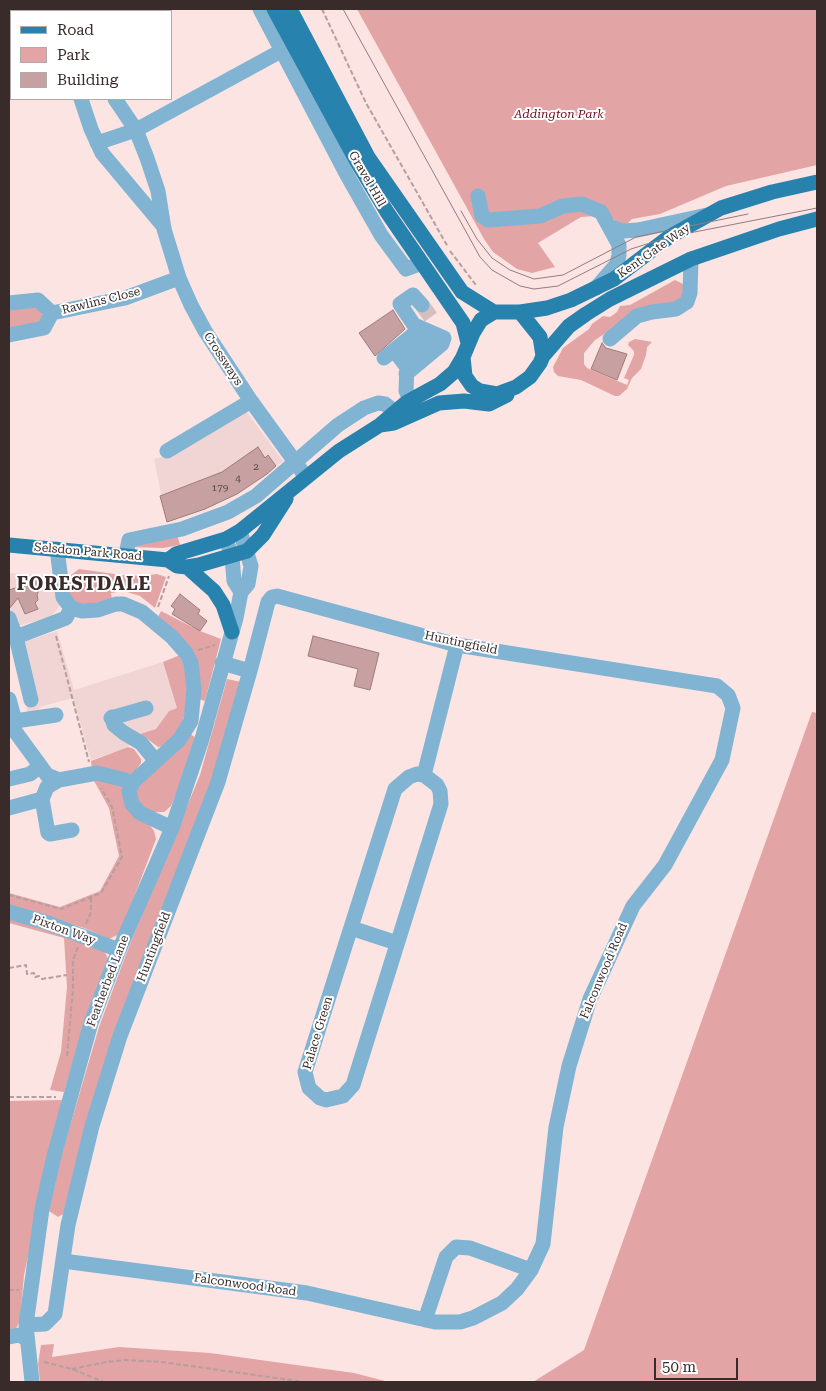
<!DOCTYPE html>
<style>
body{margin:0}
#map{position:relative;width:826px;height:1391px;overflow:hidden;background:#fce4e3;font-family:"Roboto Serif",serif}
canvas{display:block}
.frame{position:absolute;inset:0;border:10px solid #3a2b2b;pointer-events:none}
.legend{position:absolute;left:10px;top:10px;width:162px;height:90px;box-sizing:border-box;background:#fff;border:1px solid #b0aaaa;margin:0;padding:6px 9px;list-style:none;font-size:15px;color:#3a2b2b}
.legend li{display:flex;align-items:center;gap:10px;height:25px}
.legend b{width:25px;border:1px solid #b0aaaa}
.scale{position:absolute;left:654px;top:1358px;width:84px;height:22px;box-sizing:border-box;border:2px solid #3a2b2b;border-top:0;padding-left:6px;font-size:15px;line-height:18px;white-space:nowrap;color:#3a2b2b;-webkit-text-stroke:4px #fff;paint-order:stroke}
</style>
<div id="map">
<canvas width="826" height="1391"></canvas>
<div class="frame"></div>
<ul class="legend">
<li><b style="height:6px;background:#2882ae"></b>Road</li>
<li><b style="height:14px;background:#e3a4a5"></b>Park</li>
<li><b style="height:14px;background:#c7a1a1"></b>Building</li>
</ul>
<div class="scale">50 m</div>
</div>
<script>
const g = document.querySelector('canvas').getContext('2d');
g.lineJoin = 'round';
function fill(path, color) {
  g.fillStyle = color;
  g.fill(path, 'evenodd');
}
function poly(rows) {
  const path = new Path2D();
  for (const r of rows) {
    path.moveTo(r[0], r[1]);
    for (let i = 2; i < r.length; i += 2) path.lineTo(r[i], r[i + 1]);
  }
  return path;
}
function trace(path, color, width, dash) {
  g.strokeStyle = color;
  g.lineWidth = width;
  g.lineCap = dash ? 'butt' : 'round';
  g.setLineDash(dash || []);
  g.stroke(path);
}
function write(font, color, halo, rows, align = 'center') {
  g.font = font + ' "Roboto Serif",serif';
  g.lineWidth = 4;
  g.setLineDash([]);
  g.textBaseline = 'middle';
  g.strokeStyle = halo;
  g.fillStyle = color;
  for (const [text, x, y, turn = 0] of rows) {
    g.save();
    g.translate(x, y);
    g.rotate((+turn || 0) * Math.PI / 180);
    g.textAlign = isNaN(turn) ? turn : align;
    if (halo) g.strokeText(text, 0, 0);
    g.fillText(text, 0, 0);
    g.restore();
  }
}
fill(poly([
 [246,411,283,461,239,493,199,511,167,522,154,459,173,454],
 [9,573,48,576,60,605,51,617,9,628],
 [57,631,74,690,163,662,177,708,169,711,156,729,137,735,128,747,91,760,73,698,39,707,40,713,28,715,12,646]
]), '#f1d4d4');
fill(poly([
 [357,9,817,9,817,165,726,186,660,214,632,219,626,225,618,224,613,219,595,216,581,217,538,243,555,267,532,273,517,269,493,252,484,239],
 [675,280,685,285,682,301,631,317,595,340,584,353,584,364,587,368,627,385,629,380,624,378,634,355,634,351,628,345,629,342,635,339,652,342,647,347,646,355,641,369,632,378,627,389,619,396,615,396,581,380,558,376,554,372,553,367,563,348,589,329,592,324,603,316,610,317,617,312,620,306,630,305],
 [29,306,40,308,45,321,9,331,9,308],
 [177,535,180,545,163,548,131,547],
 [79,569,121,575,141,576,157,574,166,577,155,608,140,596,124,591,111,593,112,599,98,605,76,603,69,595,68,582,71,575],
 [161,611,200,631,221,639,205,701,199,699,199,690,157,619],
 [180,655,187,665,189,690,182,727,163,746,158,747,145,737,137,735,156,729,169,711,177,708,163,662],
 [227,679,241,682,213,781,113,1035,65,1213,58,1217,49,1211,61,1157,99,1027,128,949,200,775],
 [812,712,817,713,817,1382,533,1382,584,1350],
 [190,734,195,737,181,781,171,806,164,812,148,812,137,801,137,784],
 [128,747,134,749,141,759,141,763,133,774,92,769,91,761],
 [93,779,121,784,154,831,156,839,120,934,109,939,84,928,9,905,9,893,60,907,100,891,119,856,109,808],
 [9,918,66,934,104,951,108,958,107,965,85,1020,64,1092,50,1090,61,1052,67,987,64,938,9,923],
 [62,1100,24,1275,20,1320,15,1331,9,1333,9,1101],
 [54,1344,52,1357,119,1347,210,1353,354,1373,389,1382,40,1382,38,1364,41,1345]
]), '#e3a4a5');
const building = poly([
 [393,310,405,329,375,356,359,333,393,310],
 [602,343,606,348,627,354,617,380,591,369,602,343],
 [258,447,265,458,268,455,276,466,267,474,237,494,205,509,167,522,160,496,222,472,258,447],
 [37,576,41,585,37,595,38,600,35,603,38,609,25,614,18,598,9,609,9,590,31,583,37,576],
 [180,594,200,610,198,614,207,621,200,631,172,614,175,609,171,606,180,594],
 [313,636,379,653,370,690,354,686,358,669,308,656,313,636]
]);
fill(building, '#c7a1a1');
trace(building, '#9f7b7b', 1);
trace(poly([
 [422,305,433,320]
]), '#d5bfbe', 15, [15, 8]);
trace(poly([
 [322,9,366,103,448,247],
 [450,251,476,285],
 [158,607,169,576],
 [56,636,89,762],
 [198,650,215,645],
 [9,895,61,909,101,893,122,857,112,807,101,788],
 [86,924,91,912,91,897],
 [9,968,26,965,27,974,34,973,35,977,39,976,42,979,67,975],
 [67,1056,73,989,73,960,78,947],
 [9,1097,56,1097],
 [9,1290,19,1290],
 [44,1362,72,1369,104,1382],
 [72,1369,106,1362,127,1360,162,1362,305,1382]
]), '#b49f9e', 2, [5, 2.5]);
trace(poly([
 [260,9,347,175,381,235,406,269,422,263],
 [58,11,59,9],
 [9,59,11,58],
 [81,99,91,129,102,153,164,227],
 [115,99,136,130,147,158,158,191,164,229,179,278,191,305,205,331,251,401,306,477],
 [97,143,136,130,281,51],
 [478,196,482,216,488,220,540,216,563,206,582,204,601,212,619,245,619,255,617,264,596,288],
 [611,227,623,231,638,230,707,215],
 [9,303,38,300,52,313],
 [52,313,125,298,179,278],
 [9,335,44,328,52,313],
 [610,339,637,316,652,312,676,309,687,302,690,293,691,259],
 [394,350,420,329],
 [384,358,394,350,406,366],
 [401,359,433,334],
 [407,364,406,391,411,400],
 [406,374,442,344,444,338,414,325,400,304,413,295,422,305],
 [167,451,251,401],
 [226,539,232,557,234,581,241,592],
 [57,549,63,597,71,608,82,611,98,610,116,604,123,604,142,612,172,637,186,653,191,663,194,689,191,721,186,729,179,740,133,782,129,791,132,804,140,813,172,828],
 [126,555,129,540,182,529,228,512,256,496,338,425,364,408,378,403,385,404,394,411],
 [9,618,16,637],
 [222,663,250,671],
 [9,699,15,721],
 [31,700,16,637,66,618,71,608],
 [112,717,114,725,124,733,141,743,155,760],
 [111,718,146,708],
 [9,723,47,775,59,780,97,773,133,782],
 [11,724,15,721,56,715],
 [424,775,417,774,409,777,395,789,305,1072,309,1088,320,1098,326,1100,343,1096,353,1085,441,804,440,791,437,785,424,775,457,645],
 [9,779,30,774,39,767],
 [59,780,47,787,42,799,48,833,50,834,72,830],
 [9,808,42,799],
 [9,912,48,923,119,950],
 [351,928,397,943],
 [425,1320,446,1257,456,1247,470,1248,531,1270],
 [26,1325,45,1324,55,1314,68,1225,92,1126,120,1036,218,782,250,671,268,602,272,597,277,596,457,645,717,686,728,695,733,708,722,760,665,865,633,906,590,999,569,1066,556,1127,543,1244,531,1270,517,1289,502,1303,473,1318,460,1322,435,1322,307,1293,63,1261],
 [9,1337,19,1335,27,1339],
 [32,1382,26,1325,42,1209,54,1156,91,1023,119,950,172,828,202,739,236,618,241,592,248,584,251,566,240,531]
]), '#80b4d2', 15);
trace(poly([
 [274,9,357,162,387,212,463,323,468,343],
 [290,9,368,157,462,292,494,312],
 [520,312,540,337,543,356,540,363,530,377,516,387,497,394,480,391,472,386,465,376,463,357,473,333,481,320,494,312,520,312,547,308,571,300,614,279,669,237,721,208,772,192,817,182],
 [543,356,569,326,586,314,610,299,691,259,779,229,817,219],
 [380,425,394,423,439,403,464,401,489,404,507,395],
 [9,545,168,560,177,566,187,567,199,565,247,551,263,535,286,499],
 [168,560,176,554,226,539,240,531,339,451,380,425,407,402,440,384,454,372,463,357],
 [187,567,214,591,223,605,232,632]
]), '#2882ae', 15);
trace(poly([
 [343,9,480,257,492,270,520,286,534,289,558,286,631,249,669,237,817,208],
 [461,211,477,239,492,258,510,270,534,279,563,275,636,237,748,214]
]), '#907d7d', 1);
write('10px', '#5d4848', null, [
 ["2",256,467],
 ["4",238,479],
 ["179",220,488]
]);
write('italic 12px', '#6c0e1f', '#fff', [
 ["Addington Park",559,114]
]);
write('12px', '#3a2b2b', '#fff', [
 ["Gravel Hill",367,179,60],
 ["Kent Gate Way",654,251,-35],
 ["Rawlins Close",101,301,-14],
 ["Crossways",223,359,57],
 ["Selsdon Park Road",88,552,5],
 ["Huntingfield",461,643,12],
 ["Pixton Way",64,930,20],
 ["Huntingfield",154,947,-69],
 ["Falconwood Road",604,971,-67],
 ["Featherbed Lane",108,981,-69],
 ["Palace Green",318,1033,-73],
 ["Falconwood Road",245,1285,8]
]);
g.letterSpacing = '1px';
write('bold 18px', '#3a2b2b', '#fff', [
 ["FORESTDALE",84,585]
]);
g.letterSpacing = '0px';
</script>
